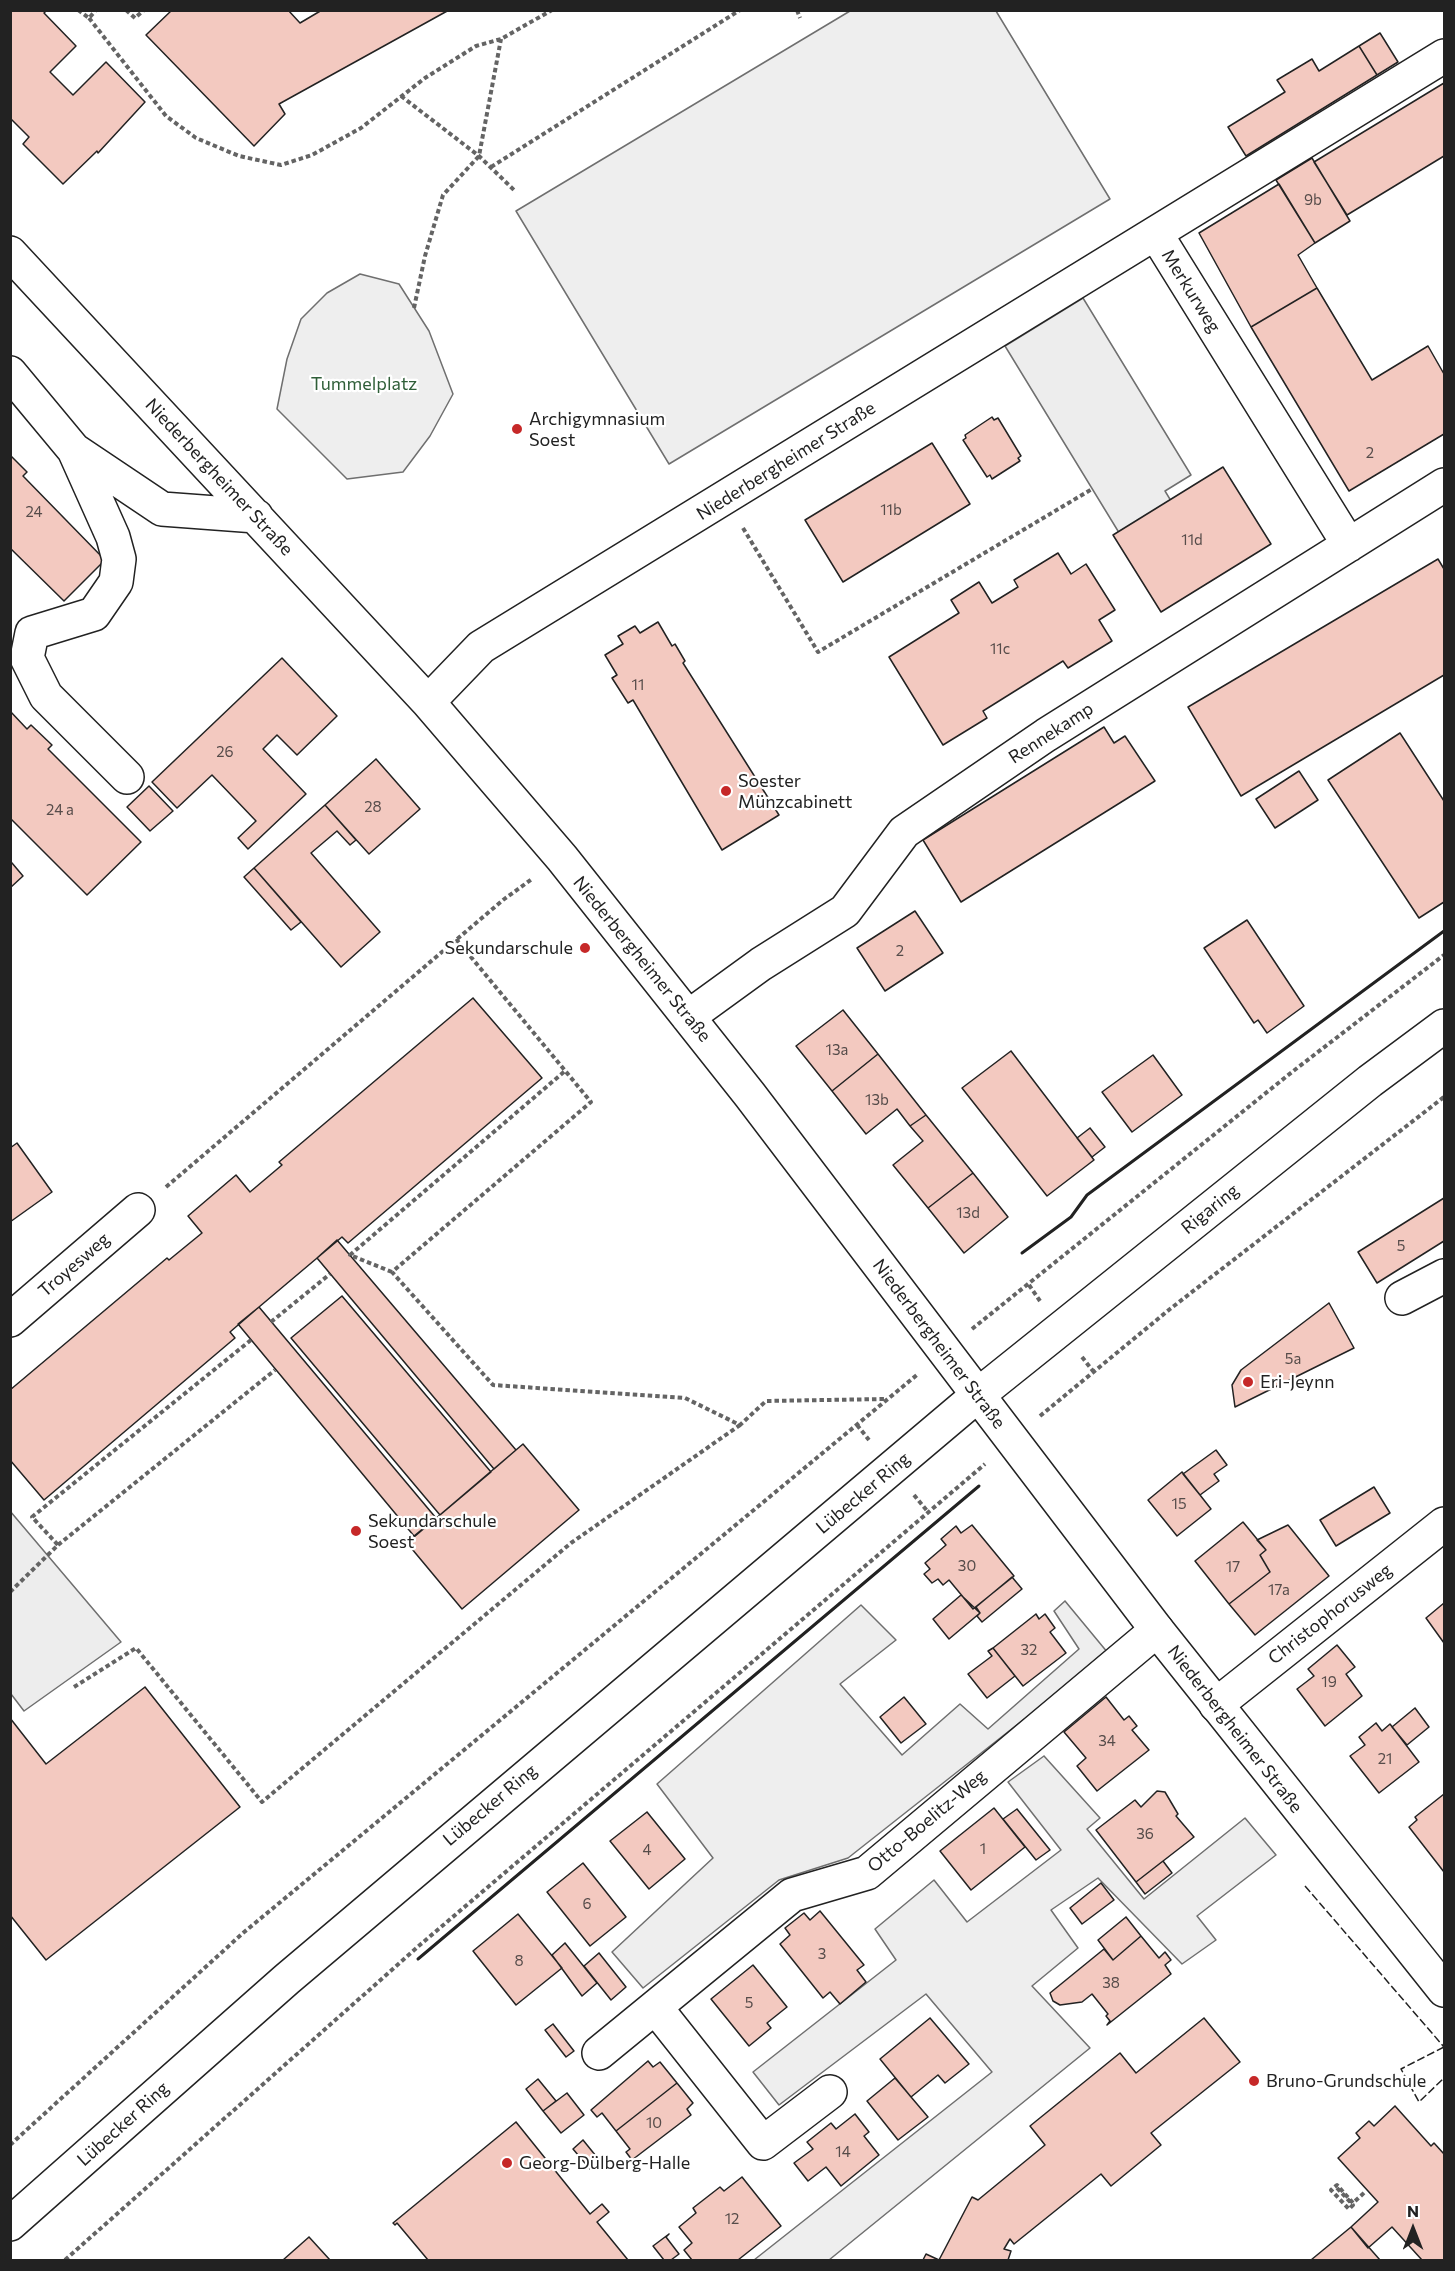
<!DOCTYPE html>
<meta charset="utf-8">
<style>
body{margin:0}
#map{position:relative;width:1455px;height:2271px;overflow:hidden;background:#fff;font-family:Commissioner,sans-serif}
canvas{display:block}
.frame{position:absolute;inset:0;border:12px solid #222;pointer-events:none}
.north{position:absolute;left:1383px;top:2199px;width:60px;height:60px;-webkit-text-stroke:4px #fff;paint-order:stroke;rotate:0deg;font-size:16px;font-weight:700;line-height:24px;text-align:center;color:#222}
.north::after{content:'';display:block;margin:auto;width:21px;height:27px;background:#222;clip-path:polygon(50% 0,100% 100%,50% 72%,0 100%)}
</style>
<div id="map">
<canvas width="1455" height="2271"></canvas>
<div class="frame"></div>
<div class="north">N</div>
</div>
<script>
const g = document.querySelector('canvas').getContext('2d');
g.lineJoin = 'round';
function fill(path, color) {
  g.fillStyle = color;
  g.fill(path, 'evenodd');
}
function poly(rows) {
  const path = new Path2D();
  for (const r of rows) {
    path.moveTo(r[0], r[1]);
    for (let i = 2; i < r.length; i += 2) path.lineTo(r[i], r[i + 1]);
  }
  return path;
}
function trace(path, color, width, dash) {
  g.strokeStyle = color;
  g.lineWidth = width;
  g.lineCap = dash ? 'butt' : 'round';
  g.setLineDash(dash || []);
  g.stroke(path);
}
function write(font, color, halo, rows, align = 'center') {
  g.font = font + ' Commissioner,sans-serif';
  g.lineWidth = 4.5;
  g.setLineDash([]);
  g.textBaseline = 'middle';
  g.strokeStyle = halo;
  g.fillStyle = color;
  for (const [text, x, y, turn = 0] of rows) {
    g.save();
    g.translate(x, y);
    g.rotate((+turn || 0) * Math.PI / 180);
    g.textAlign = isNaN(turn) ? turn : align;
    if (halo) g.strokeText(text, 0, 0);
    g.fillText(text, 0, 0);
    g.restore();
  }
}
const green = poly([
 [850,11,996,11,1110,199,669,464,516,211,850,11],
 [360,274,399,284,429,331,453,394,430,436,403,472,347,479,277,409,287,359,301,319,327,293,360,274],
 [1065,1601,1108,1653,848,1858,779,1880,643,1988,612,1952,713,1858,657,1784,861,1605,896,1640,840,1684,902,1755,960,1704,988,1729,1079,1649,1054,1611,1065,1601],
 [1044,1756,1100,1818,1087,1829,1144,1899,1245,1818,1276,1855,1197,1916,1216,1940,1182,1964,1098,1878,1051,1910,1078,1948,1032,1986,1090,2048,829,2260,754,2260,992,2072,926,1994,779,2105,753,2072,896,1960,875,1929,934,1880,967,1922,1061,1850,1008,1782,1044,1756]
]);
fill(green, '#eee');
trace(green, '#6f6f6f', 1.5);
const parking = poly([
 [1083,298,1191,475,1165,491,1217,577,1165,608,1005,346,1083,298],
 [10,1511,121,1642,24,1711,11,1694,10,1511]
]);
fill(parking, '#ededed');
trace(parking, '#6f6f6f', 1.5);
const building = poly([
 [10,10,47,10,44,13,76,46,50,72,73,95,106,62,145,102,98,153,97,151,63,184,23,144,29,137,10,118,10,10],
 [172,10,288,10,300,23,322,10,449,10,279,104,285,114,254,146,146,35,172,10],
 [1380,33,1398,62,1377,75,1359,46,1380,33],
 [1359,46,1377,75,1246,156,1228,127,1285,92,1277,80,1312,59,1319,71,1359,46],
 [1444,83,1444,156,1347,215,1314,162,1444,83],
 [1312,158,1350,221,1315,243,1276,180,1312,158],
 [1279,184,1315,243,1298,255,1317,288,1251,327,1199,233,1279,184],
 [1317,288,1372,380,1428,346,1444,374,1444,434,1349,491,1251,327,1317,288],
 [992,417,994,420,998,418,1021,456,1018,458,1020,461,992,479,990,475,987,477,963,440,966,438,965,435,992,417],
 [932,443,970,504,843,582,805,520,932,443],
 [10,455,27,472,23,476,105,560,64,601,10,548,10,455],
 [1223,467,1271,544,1161,612,1113,535,1223,467],
 [1058,553,1071,574,1086,564,1115,610,1099,620,1112,641,1068,668,1063,661,983,711,987,718,943,745,889,657,959,613,951,600,979,582,992,603,1018,587,1014,580,1058,553],
 [1438,559,1444,569,1444,675,1241,796,1188,707,1438,559],
 [658,622,672,646,675,644,685,661,683,663,779,815,722,850,633,700,628,703,612,678,617,675,605,655,623,644,618,636,635,626,640,633,658,622],
 [282,658,337,716,297,755,277,735,263,749,306,794,248,849,238,838,256,821,212,775,177,808,152,782,282,658],
 [10,711,27,729,31,725,52,745,48,749,141,842,87,895,10,818,10,711],
 [1104,727,1114,743,1125,736,1155,781,961,902,923,840,1104,727],
 [1400,733,1444,801,1444,902,1419,918,1328,780,1400,733],
 [376,759,420,809,369,854,325,805,376,759],
 [1299,771,1318,800,1275,828,1256,799,1299,771],
 [149,786,173,811,150,831,127,807,149,786],
 [325,805,356,840,350,845,337,831,311,853,380,932,341,967,254,868,325,805],
 [12,863,23,876,10,888,10,865,12,863],
 [254,868,301,922,291,930,244,877,254,868],
 [915,911,943,953,885,991,857,948,915,911],
 [1247,920,1304,1006,1267,1033,1258,1020,1254,1023,1204,948,1247,920],
 [473,998,542,1078,348,1243,342,1237,259,1307,230,1332,235,1338,44,1500,10,1460,10,1390,167,1258,169,1260,202,1233,188,1216,236,1175,250,1192,282,1165,279,1162,473,998],
 [843,1010,878,1054,832,1091,796,1046,843,1010],
 [1011,1051,1094,1160,1047,1196,962,1088,1011,1051],
 [878,1054,926,1115,910,1126,897,1109,866,1134,832,1091,878,1054],
 [1153,1055,1182,1095,1132,1132,1102,1092,1153,1055],
 [926,1115,973,1173,928,1208,893,1165,923,1141,910,1126,926,1115],
 [1090,1128,1105,1147,1092,1157,1077,1138,1090,1128],
 [17,1143,52,1192,10,1222,10,1148,17,1143],
 [973,1173,1008,1217,964,1253,928,1208,973,1173],
 [1444,1198,1444,1241,1377,1283,1358,1252,1444,1198],
 [337,1240,516,1450,494,1469,317,1258,337,1240],
 [342,1296,491,1472,440,1515,291,1338,342,1296],
 [1329,1303,1354,1348,1235,1407,1232,1385,1241,1370,1329,1303],
 [259,1307,436,1518,414,1536,238,1324,259,1307],
 [523,1444,579,1510,462,1609,407,1543,523,1444],
 [1216,1450,1227,1465,1214,1474,1219,1481,1200,1495,1183,1474,1216,1450],
 [1182,1472,1211,1509,1177,1536,1148,1500,1182,1472],
 [1374,1487,1390,1513,1336,1546,1320,1520,1374,1487],
 [1243,1522,1266,1550,1260,1555,1270,1572,1229,1604,1195,1561,1243,1522],
 [972,1525,1014,1576,973,1609,949,1580,943,1585,938,1579,932,1583,924,1574,930,1569,925,1563,946,1545,941,1539,956,1526,961,1533,972,1525],
 [1288,1525,1329,1576,1255,1635,1229,1604,1270,1572,1260,1555,1266,1550,1257,1540,1288,1525],
 [1012,1577,1022,1589,982,1622,977,1616,980,1613,976,1607,1012,1577],
 [961,1595,980,1613,949,1639,933,1619,961,1595],
 [1444,1603,1444,1643,1426,1618,1444,1603],
 [1036,1614,1039,1619,1045,1614,1055,1628,1050,1632,1066,1653,1023,1686,993,1648,1036,1614],
 [1337,1645,1355,1667,1346,1674,1362,1696,1325,1726,1297,1689,1314,1676,1308,1669,1337,1645],
 [993,1648,1015,1676,987,1698,968,1674,992,1656,988,1651,993,1648],
 [145,1687,240,1807,46,1960,10,1915,10,1718,46,1764,145,1687],
 [904,1697,926,1724,901,1743,880,1717,904,1697],
 [1106,1697,1124,1720,1129,1716,1137,1726,1132,1730,1149,1750,1097,1791,1077,1766,1086,1758,1064,1732,1106,1697],
 [1415,1708,1429,1727,1407,1745,1392,1727,1415,1708],
 [1376,1723,1382,1731,1390,1724,1419,1762,1379,1793,1350,1756,1365,1745,1359,1737,1376,1723],
 [1157,1791,1165,1792,1178,1814,1176,1816,1194,1837,1136,1882,1096,1830,1135,1800,1141,1807,1157,1791],
 [1444,1794,1444,1872,1409,1827,1417,1820,1415,1817,1444,1794],
 [994,1808,1025,1847,971,1890,940,1851,994,1808],
 [1017,1809,1050,1850,1036,1860,1003,1819,1017,1809],
 [647,1812,685,1859,649,1889,610,1841,647,1812],
 [1163,1861,1172,1873,1145,1894,1136,1882,1163,1861],
 [583,1863,626,1917,590,1946,547,1892,583,1863],
 [1101,1883,1114,1900,1082,1924,1070,1908,1101,1883],
 [820,1911,864,1965,857,1970,866,1982,840,2004,830,1992,823,1998,780,1944,790,1935,785,1928,804,1913,810,1920,820,1911],
 [518,1914,562,1968,516,2005,473,1951,518,1914],
 [1126,1917,1141,1936,1113,1960,1098,1940,1126,1917],
 [1141,1936,1159,1958,1165,1952,1171,1960,1165,1965,1171,1974,1107,2025,1110,2021,1106,2016,1108,2014,1092,1994,1082,2002,1060,2005,1053,2001,1050,1993,1104,1949,1113,1960,1141,1936],
 [565,1943,597,1983,582,1996,552,1955,565,1943],
 [599,1953,626,1987,611,2000,584,1966,599,1953],
 [753,1965,787,2007,767,2023,771,2028,749,2046,711,1999,753,1965],
 [930,2018,969,2064,945,2083,938,2075,911,2097,880,2059,930,2018],
 [1204,2018,1240,2062,1151,2133,1161,2145,1111,2186,1101,2174,1014,2244,1010,2239,1004,2249,1011,2251,1008,2260,923,2260,926,2254,939,2260,972,2197,978,2200,1045,2145,1030,2126,1120,2053,1136,2073,1204,2018],
 [553,2024,574,2051,566,2057,545,2030,553,2024],
 [648,2061,653,2067,660,2062,677,2083,616,2131,602,2113,597,2117,591,2110,648,2061],
 [895,2078,928,2117,898,2140,867,2101,895,2078],
 [538,2079,556,2101,543,2111,526,2089,538,2079],
 [677,2083,693,2103,687,2109,691,2115,632,2160,626,2152,630,2149,616,2131,677,2083],
 [567,2093,584,2115,561,2133,543,2111,567,2093],
 [1395,2106,1431,2146,1434,2143,1444,2154,1444,2260,1422,2260,1392,2227,1368,2248,1351,2227,1378,2202,1338,2158,1360,2138,1356,2133,1369,2121,1374,2126,1395,2106],
 [855,2114,869,2132,864,2136,879,2155,841,2186,826,2167,808,2181,794,2163,813,2149,807,2142,831,2123,836,2129,855,2114],
 [516,2122,590,2214,602,2204,609,2212,597,2222,628,2260,428,2260,397,2223,395,2225,393,2223,516,2122],
 [583,2140,600,2161,590,2169,573,2149,583,2140],
 [742,2177,781,2226,738,2260,692,2260,684,2250,692,2243,679,2227,696,2213,693,2208,720,2187,724,2191,742,2177],
 [1351,2227,1380,2260,1311,2260,1351,2227],
 [669,2234,666,2237,679,2254,671,2260,664,2260,653,2246,669,2234],
 [309,2237,330,2260,283,2260,309,2237]
]);
fill(building, '#f3c9c0');
trace(building, '#222', 1.5);
const minor = poly([
 [1156,234,1349,545],
 [10,253,428,702,562,858,750,1095,978,1395],
 [10,373,74,450,162,509,256,516],
 [74,450,113,537,119,559,116,582,94,614,32,633,27,658,46,696,127,777],
 [428,702,481,647,1444,56],
 [688,1017,761,964,845,911,904,832,1046,735,1444,485],
 [1402,1298,1444,1276],
 [10,1320,138,1210],
 [1216,1705,1444,1524],
 [656,2008,763,2143,830,2092],
 [599,2053,792,1895,867,1873,1157,1630]
]);
const major = poly([
 [978,1395,1157,1630,1444,1990],
 [10,2224,287,1979,978,1395,1370,1081,1444,1026]
]);
trace(minor, '#222', 36);
trace(major, '#222', 36);
trace(poly([
 [78,10,89,18,96,10],
 [126,10,135,18,144,10],
 [797,10,800,18],
 [89,18,166,116,196,138,239,156,281,165,312,155,361,128,425,78,476,46,501,39,552,10],
 [401,96,479,156,516,192],
 [491,167,740,10],
 [414,308,425,256,443,195,479,156,501,39],
 [743,528,818,652,1092,489],
 [456,939,591,1102,392,1272,493,1385,685,1398,740,1425,766,1401,886,1399],
 [166,1187,503,900,532,879],
 [392,1272,350,1255,565,1071],
 [1029,1285,1040,1301],
 [271,1322,330,1274],
 [972,1329,1292,1072,1444,955],
 [1082,1357,1093,1371],
 [1040,1416,1170,1309,1444,1097],
 [857,1425,869,1440],
 [914,1495,928,1512],
 [58,1545,275,1370],
 [10,1592,58,1545,32,1517,251,1340],
 [74,1687,136,1648,262,1802,571,1543,740,1425],
 [10,2145,243,1933,918,1374],
 [1337,2188,1353,2205,1349,2209,1331,2190,1337,2185,1353,2203,1366,2191],
 [65,2260,421,1944,985,1464]
]), '#646464', 4, [4.5, 3]);
trace(minor, '#fff', 33);
trace(major, '#fff', 33);
trace(poly([
 [1305,1886,1444,2047],
 [1444,2047,1401,2069,1419,2102,1444,2078]
]), '#222', 1.5, [8, 3]);
trace(poly([
 [1022,1253,1071,1217,1087,1195,1444,931],
 [418,1959,979,1486]
]), '#222', 3);
for (const [x, y, r, color] of [
 [517,429,6,"#c62828"],
 [726,791,6,"#c62828"],
 [585,948,6,"#c62828"],
 [1248,1382,6,"#c62828"],
 [356,1531,6,"#c62828"],
 [1254,2081,6,"#c62828"],
 [507,2163,6,"#c62828"]
]) {
  const dot = new Path2D();
  dot.arc(x, y, r, 0, 2 * Math.PI);
  g.fillStyle = color;
  g.fill(dot);
  trace(dot, '#fff', 2);
}
write('15px', '#564c4a', null, [
 ["9b",1313,200],
 ["2",1370,453],
 ["11b",891,510],
 ["24",34,512],
 ["11d",1192,540],
 ["11c",1000,649],
 ["11",638,685],
 ["26",225,752],
 ["28",373,807],
 ["24 a",60,810],
 ["2",900,951],
 ["13a",837,1050],
 ["13b",877,1100],
 ["13d",968,1213],
 ["5",1401,1246],
 ["5a",1293,1359],
 ["15",1179,1504],
 ["30",967,1566],
 ["17",1233,1567],
 ["17a",1279,1590],
 ["32",1029,1650],
 ["19",1329,1682],
 ["34",1107,1741],
 ["21",1385,1759],
 ["36",1145,1834],
 ["1",983,1849],
 ["4",647,1850],
 ["6",587,1904],
 ["3",822,1954],
 ["8",519,1961],
 ["38",1111,1983],
 ["5",749,2003],
 ["10",654,2123],
 ["14",843,2152],
 ["12",732,2219]
]);
write('18px', '#222', '#fff', [
 ["Merkurweg",1191,291,58],
 ["Niederbergheimer Straße",786,461,-32],
 ["Niederbergheimer Straße",219,477,47],
 ["Rennekamp",1051,733,-33],
 ["Niederbergheimer Straße",642,959,51],
 ["Rigaring",1210,1209,-39],
 ["Troyesweg",74,1265,-41],
 ["Niederbergheimer Straße",939,1344,53],
 ["Lübecker Ring",863,1493,-40],
 ["Christophorusweg",1330,1614,-38],
 ["Niederbergheimer Straße",1235,1729,52],
 ["Lübecker Ring",490,1805,-40],
 ["Otto-Boelitz-Weg",927,1821,-40],
 ["Lübecker Ring",123,2124,-42]
]);
write('18px', '#2f5e38', '#fff', [
 ["Tummelplatz",364,384]
]);
write('18px', '#222', '#fff', [
 ["Archigymnasium",529,419],
 ["Soest",529,440],
 ["Soester",738,781],
 ["Münzcabinett",738,802],
 ["Sekundarschule",573,948,"right"],
 ["Eri-Jeynn",1260,1382],
 ["Sekundarschule",368,1521],
 ["Soest",368,1542],
 ["Bruno-Grundschule",1266,2081],
 ["Georg-Dülberg-Halle",519,2163]
], 'left');
</script>
